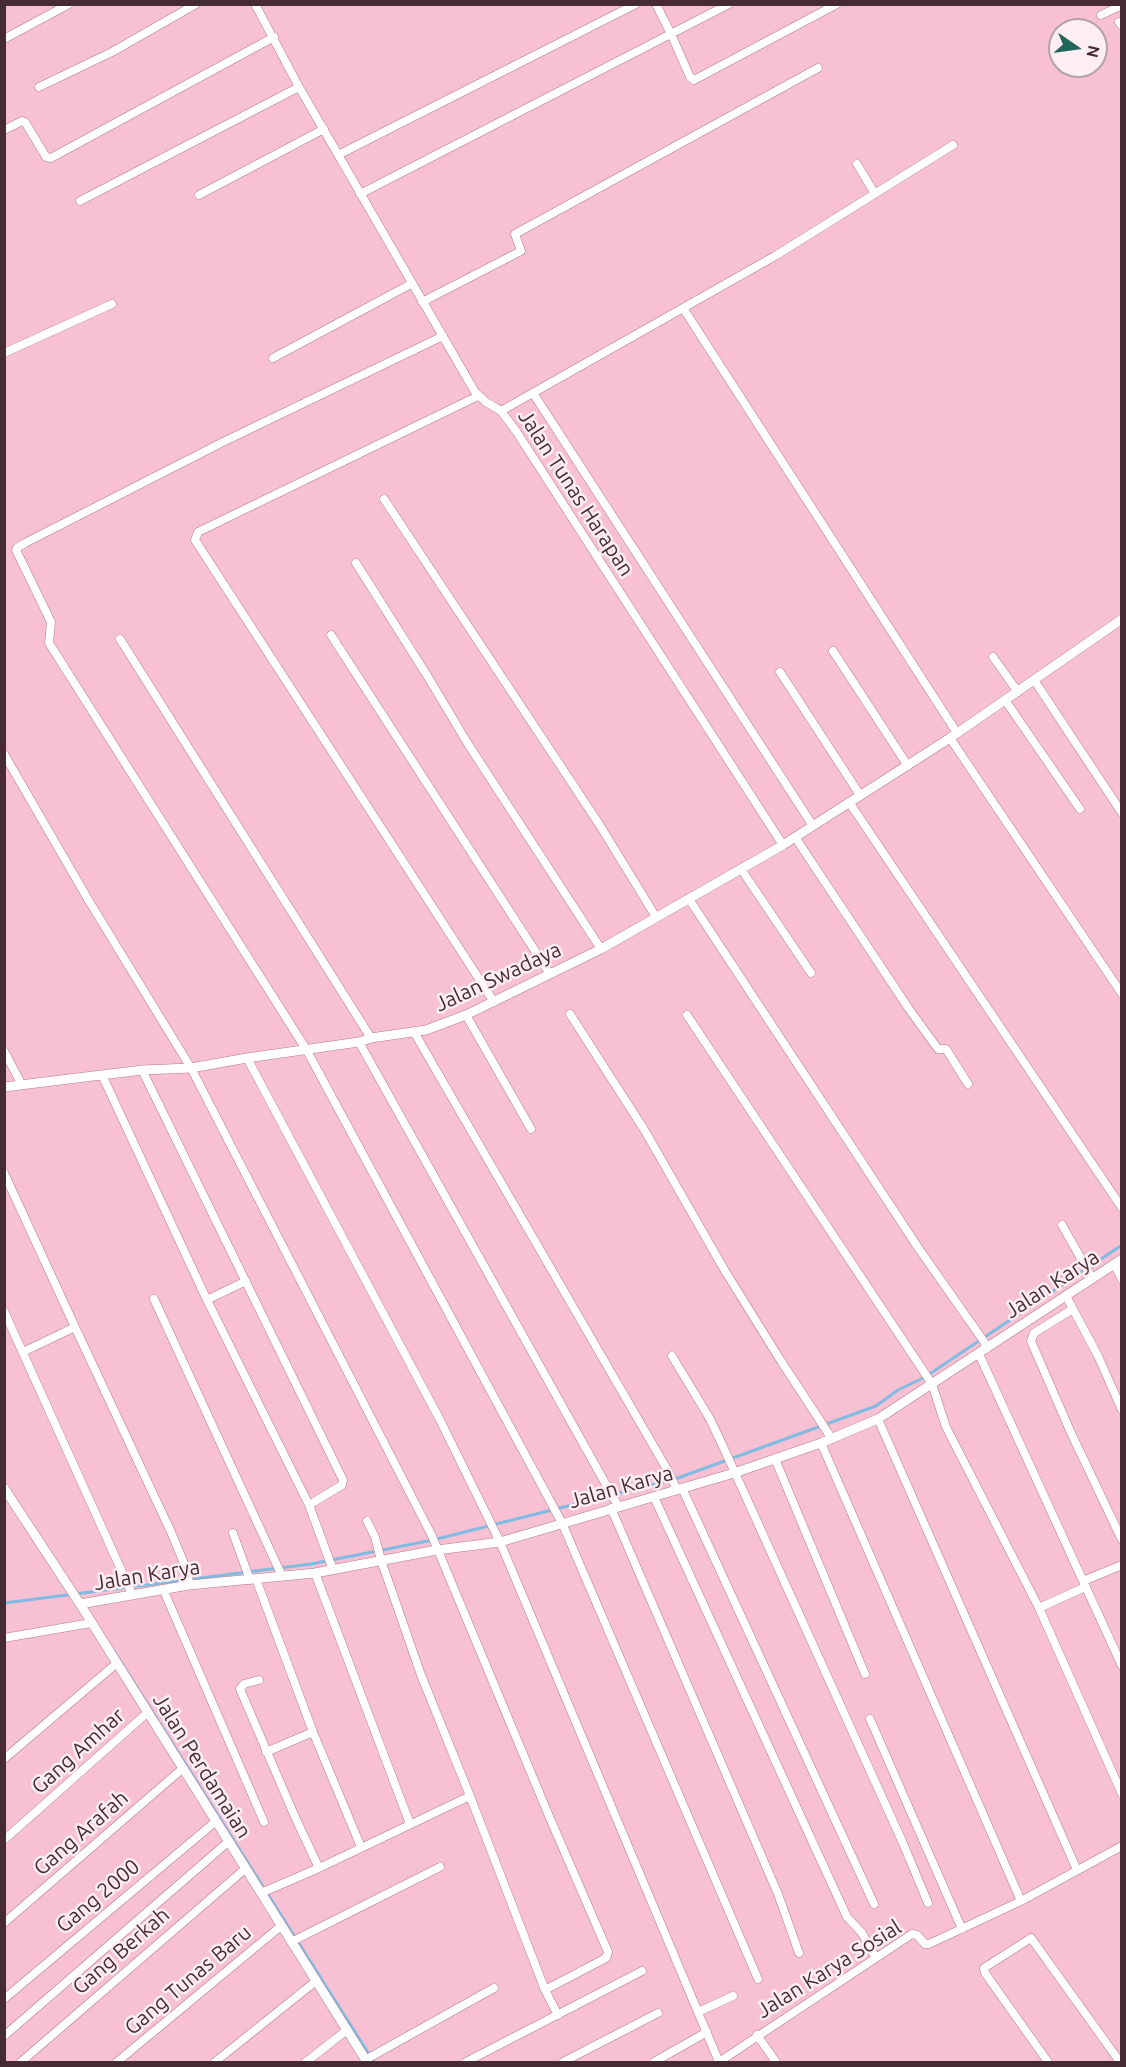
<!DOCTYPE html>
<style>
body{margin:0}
#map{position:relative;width:1126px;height:2067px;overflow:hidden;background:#f8c0d3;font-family:Ubuntu,sans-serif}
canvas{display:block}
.frame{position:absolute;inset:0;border:6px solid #462b35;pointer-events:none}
.north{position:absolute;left:1048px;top:18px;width:60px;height:60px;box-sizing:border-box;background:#fdeef3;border:2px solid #b4a0a7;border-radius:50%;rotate:103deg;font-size:16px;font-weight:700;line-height:24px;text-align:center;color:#462b35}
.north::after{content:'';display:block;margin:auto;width:21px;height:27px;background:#226658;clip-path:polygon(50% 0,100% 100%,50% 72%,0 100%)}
</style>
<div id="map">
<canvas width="1126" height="2067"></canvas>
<div class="frame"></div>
<div class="north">N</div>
</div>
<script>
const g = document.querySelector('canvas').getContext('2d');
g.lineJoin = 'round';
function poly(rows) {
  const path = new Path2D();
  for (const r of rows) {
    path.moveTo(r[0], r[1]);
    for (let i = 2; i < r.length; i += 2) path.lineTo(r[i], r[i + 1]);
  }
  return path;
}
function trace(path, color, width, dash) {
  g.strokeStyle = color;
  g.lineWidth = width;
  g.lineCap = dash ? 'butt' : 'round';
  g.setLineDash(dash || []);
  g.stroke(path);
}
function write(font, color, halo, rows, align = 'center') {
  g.font = font + ' Ubuntu,sans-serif';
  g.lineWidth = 5;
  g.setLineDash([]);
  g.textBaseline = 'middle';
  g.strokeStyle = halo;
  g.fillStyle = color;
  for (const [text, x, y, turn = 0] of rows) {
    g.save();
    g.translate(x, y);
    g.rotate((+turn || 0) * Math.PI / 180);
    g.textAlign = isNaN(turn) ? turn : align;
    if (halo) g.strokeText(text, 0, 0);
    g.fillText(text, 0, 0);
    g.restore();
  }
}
trace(poly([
 [4,1603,311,1564,433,1540,675,1479,876,1406,898,1390,925,1377,1122,1245],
 [114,1651,374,2062]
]), '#80bce2', 3);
const minor = poly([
 [255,4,299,87,475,392,486,402,501,411,516,431,783,845],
 [656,4,671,34,690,77,694,80,837,4],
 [1101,15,1122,5],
 [1119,22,1122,26],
 [4,39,69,4],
 [39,87,112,52,196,4],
 [4,130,22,121,25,122,46,157,51,158,274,37],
 [338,155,636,4],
 [857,164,875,194],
 [360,194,729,4],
 [199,195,324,129],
 [80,201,299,87],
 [422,302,521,251,515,234,818,68],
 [683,308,957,733],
 [443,336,223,442,25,543,17,548,16,550,51,622,49,643,306,1049,562,1523,758,1979],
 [4,353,112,304],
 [273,358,411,284],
 [533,393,813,826],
 [478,396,198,532,195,540,494,1002],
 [501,411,775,256,953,145],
 [384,499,599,824,656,917],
 [356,563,428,677,468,744,601,949],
 [331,635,550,974],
 [120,639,371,1038],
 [833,651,908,766],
 [993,657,1018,692],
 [780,672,860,795],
 [1034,680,1122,813],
 [1005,700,1080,809],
 [950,738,1122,994],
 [4,754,89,901,191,1068,432,1536,549,1816,608,1952,606,1958,545,1990,470,1796,421,1675,381,1560,375,1537,367,1521],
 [849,802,1122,1208],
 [795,837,909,1009,938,1049,946,1049,968,1084],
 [741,869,811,973],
 [689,899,919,1249,985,1343,986,1349],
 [570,1014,645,1131,725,1271,781,1361,832,1439],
 [466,1015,531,1129],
 [687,1015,932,1384,946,1427,1039,1608,1122,1794],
 [414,1032,668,1471,677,1490],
 [359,1042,618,1506],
 [4,1051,22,1085],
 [247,1058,440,1420,500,1542,719,2062],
 [142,1070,343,1480,342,1485,309,1505],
 [102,1075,207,1300,309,1505,333,1570],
 [4,1173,75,1327,171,1532,188,1573,189,1585],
 [1062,1225,1092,1278],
 [1114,1264,1122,1279],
 [1066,1296,1098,1356,1122,1410],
 [154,1299,282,1576],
 [207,1300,246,1281],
 [1073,1309,1034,1333,1031,1341,1071,1433,1122,1540],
 [4,1311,132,1594],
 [23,1352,75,1327],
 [979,1354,1122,1666],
 [672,1356,710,1419,726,1453,902,1841,928,1903],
 [878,1419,1077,1870],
 [821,1443,1021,1901],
 [775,1459,865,1674],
 [682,1488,874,1904],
 [654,1497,847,1917,862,1933,876,1958],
 [611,1508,778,1894,799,1953],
 [233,1533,250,1580],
 [315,1573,410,1824],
 [256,1579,313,1732,361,1847],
 [1083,1581,1122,1565],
 [163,1589,264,1822],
 [1039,1608,1085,1587],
 [4,1638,91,1623],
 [259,1680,244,1684,240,1689,295,1817,319,1868],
 [870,1719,962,1929],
 [266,1752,313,1732],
 [4,1759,117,1663],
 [4,1840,147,1713],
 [261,1893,319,1868,470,1796],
 [4,1923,182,1769],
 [291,1942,440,1867],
 [545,1990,558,2015],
 [4,1999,215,1822],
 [698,2012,733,1996],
 [757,2035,776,2062],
 [4,2036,228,1842],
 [365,2060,494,1988],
 [21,2062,245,1869],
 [117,2062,281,1926],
 [215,2062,316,1981],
 [306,2062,347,2030],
 [466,2062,642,1971],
 [563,2062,658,2013],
 [654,2062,707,2032],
 [719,2062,912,1934,917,1935,925,1944,929,1944,1021,1901,1122,1846],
 [1048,2062,985,1973,984,1968,1031,1938,1120,2062]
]);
const tertiary = poly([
 [4,1087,142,1070,191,1068,247,1058,359,1042,371,1038,426,1030,466,1015,601,949,783,845,950,738,1122,619],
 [4,1488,80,1604,367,2062],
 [80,1604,189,1585,315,1573,437,1550,500,1542,734,1473,821,1443,878,1419,1122,1259]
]);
trace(minor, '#b7778e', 9);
trace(tertiary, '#b7778e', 10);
trace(minor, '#fff', 8);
trace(tertiary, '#fff', 9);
write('21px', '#462b35', '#fdeef3', [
 ["Jalan Tunas Harapan",576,493,57],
 ["Jalan Swadaya",498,977,-25],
 ["Jalan Karya",1052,1284,-33],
 ["Jalan Karya",621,1487,-16],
 ["Jalan Karya",147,1575,-9],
 ["Gang Amhar",78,1751,-42],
 ["Jalan Perdamaian",202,1766,58],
 ["Gang Arafah",81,1833,-41],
 ["Gang 2000",98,1896,-40],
 ["Gang Berkah",121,1951,-41],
 ["Jalan Karya Sosial",829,1969,-32],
 ["Gang Tunas Baru",188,1980,-40]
]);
</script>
